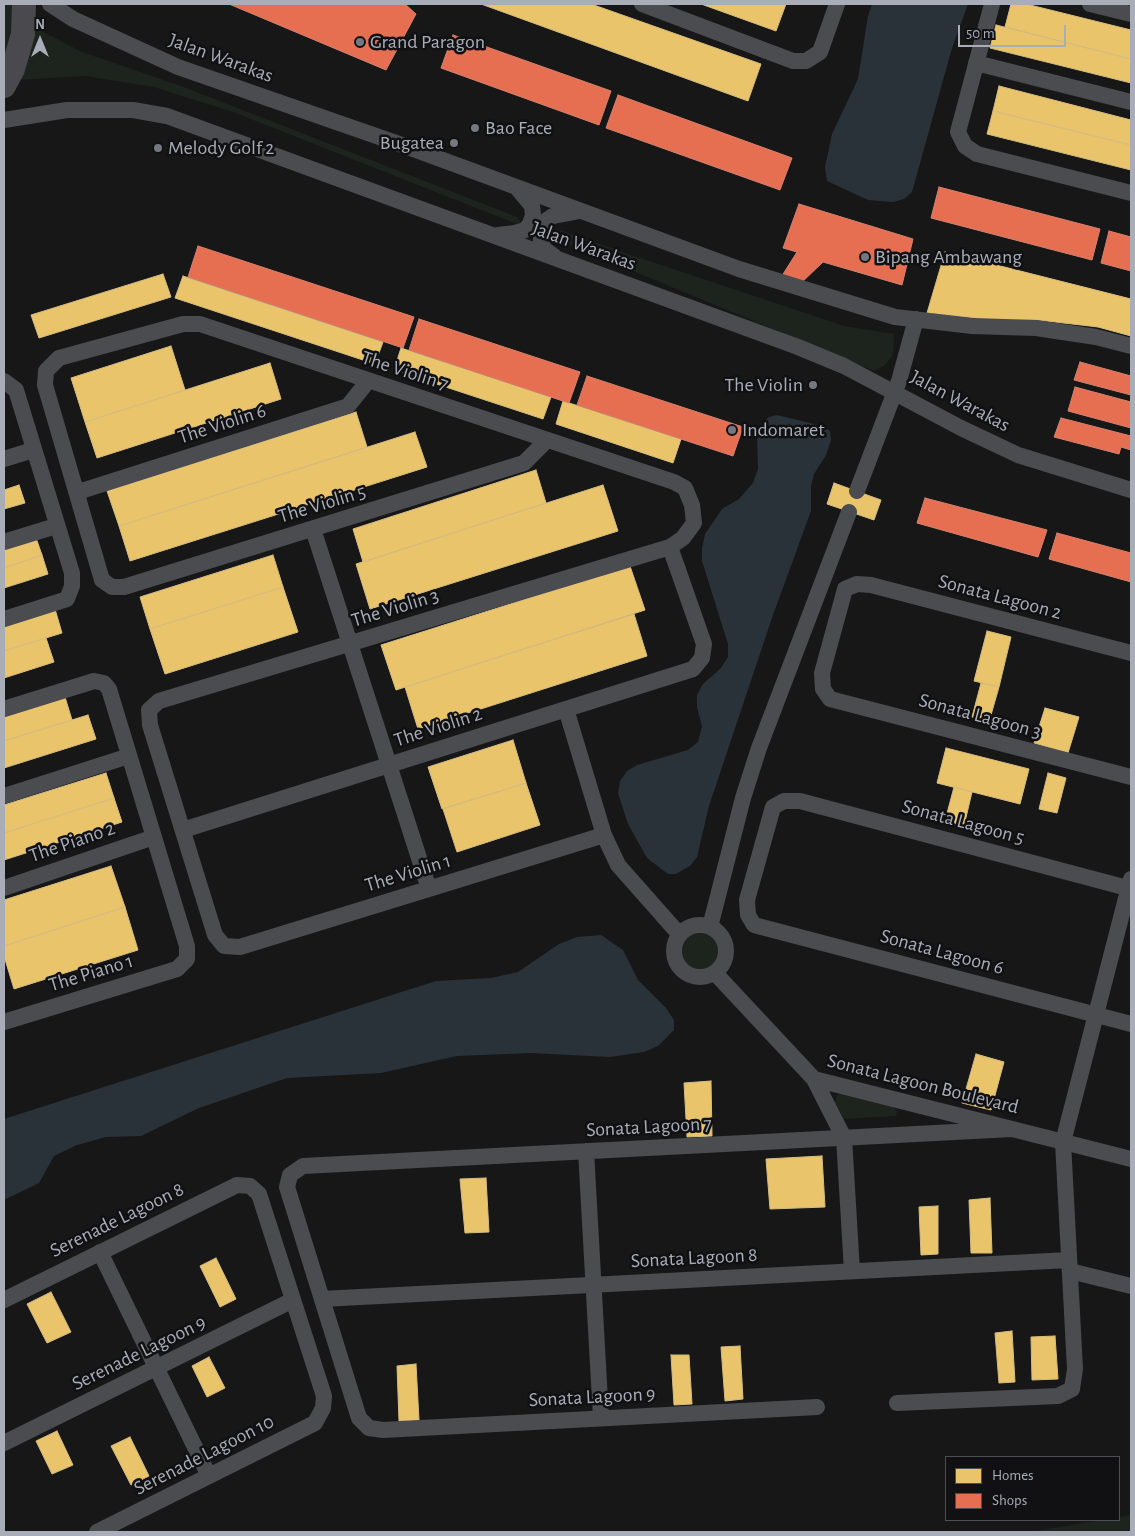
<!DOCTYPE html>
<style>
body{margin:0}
#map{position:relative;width:1135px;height:1536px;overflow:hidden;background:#171717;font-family:"Alegreya Sans",sans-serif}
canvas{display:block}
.frame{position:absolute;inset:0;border:5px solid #a8adb8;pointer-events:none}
.legend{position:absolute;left:945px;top:1456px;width:175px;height:65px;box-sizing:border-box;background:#111113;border:1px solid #4d4f55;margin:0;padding:6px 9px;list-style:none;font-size:15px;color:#a8adb8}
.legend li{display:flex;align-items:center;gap:10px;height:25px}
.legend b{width:25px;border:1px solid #4d4f55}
.north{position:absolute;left:15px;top:15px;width:50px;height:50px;-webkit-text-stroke:4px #111113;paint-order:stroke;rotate:0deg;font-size:14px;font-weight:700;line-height:20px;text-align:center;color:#a8adb8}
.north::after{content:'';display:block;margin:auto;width:18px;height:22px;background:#a8adb8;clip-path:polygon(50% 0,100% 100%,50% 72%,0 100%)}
.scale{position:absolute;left:958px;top:25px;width:108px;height:22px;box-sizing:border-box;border:2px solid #a8adb8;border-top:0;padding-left:6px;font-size:15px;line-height:18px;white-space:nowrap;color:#a8adb8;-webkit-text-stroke:4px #111113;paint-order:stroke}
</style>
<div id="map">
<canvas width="1135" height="1536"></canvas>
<div class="frame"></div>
<ul class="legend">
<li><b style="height:14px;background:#e9c46a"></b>Homes</li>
<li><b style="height:14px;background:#e76f51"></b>Shops</li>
</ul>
<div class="north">N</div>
<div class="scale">50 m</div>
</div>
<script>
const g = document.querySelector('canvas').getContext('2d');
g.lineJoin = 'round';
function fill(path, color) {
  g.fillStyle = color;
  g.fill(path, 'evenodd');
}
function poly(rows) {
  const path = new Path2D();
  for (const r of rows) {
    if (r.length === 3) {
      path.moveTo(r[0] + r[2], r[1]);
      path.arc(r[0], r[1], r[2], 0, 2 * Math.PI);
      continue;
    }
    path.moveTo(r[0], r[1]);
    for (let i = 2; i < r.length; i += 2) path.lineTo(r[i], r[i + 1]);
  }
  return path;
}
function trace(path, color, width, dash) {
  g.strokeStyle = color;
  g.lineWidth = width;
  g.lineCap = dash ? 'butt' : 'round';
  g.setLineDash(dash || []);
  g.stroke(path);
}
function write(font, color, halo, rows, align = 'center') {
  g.font = font + ' "Alegreya Sans",sans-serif';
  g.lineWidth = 5;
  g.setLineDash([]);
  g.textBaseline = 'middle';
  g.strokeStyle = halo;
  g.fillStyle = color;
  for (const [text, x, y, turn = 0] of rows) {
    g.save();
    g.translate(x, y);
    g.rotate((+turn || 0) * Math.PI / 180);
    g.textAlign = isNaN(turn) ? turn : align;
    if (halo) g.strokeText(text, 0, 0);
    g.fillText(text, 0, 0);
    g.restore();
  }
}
fill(poly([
 [4,4,13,4,15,13,10,44,4,59],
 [32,26,82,52,181,86,517,217,521,222,517,224,233,112,154,87,85,76,17,80],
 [561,230,625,253,844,326,894,334,893,355,884,366,874,371,556,239,555,233],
 [700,951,18],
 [842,1093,893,1106,897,1112,896,1116,844,1119,835,1102,837,1095],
 [1131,1515,1131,1532,1030,1532,1102,1520,1119,1520,1119,1517]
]), '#1d241e');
fill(poly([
 [872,4,968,4,952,48,912,192,904,199,893,202,868,200,827,181,825,167,832,134,858,79,868,16],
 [777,415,822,426,830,431,831,440,826,455,814,474,811,486,811,511,773,615,709,806,697,857,690,866,676,874,668,874,647,858,628,824,618,793,620,781,627,771,637,765,688,750,698,742,702,727,697,707,697,695,703,684,721,668,728,657,728,644,702,561,702,548,705,534,722,509,739,499,753,483,758,469,757,435,761,425,769,417],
 [601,935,623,950,638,980,666,1008,674,1020,674,1030,658,1046,644,1052,610,1057,531,1053,457,1056,381,1073,287,1078,199,1108,141,1136,106,1137,77,1145,54,1156,39,1183,4,1200,4,1120,7,1118,436,981,491,978,518,972,559,944,577,937]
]), '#2a3239');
const homes = poly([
 [481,4,591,4,761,64,748,101,481,4],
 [701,4,786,4,776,31,701,4],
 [1011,4,1026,4,1131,30,1131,59,1005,27,1011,4],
 [996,25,1131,59,1131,83,990,48,996,25],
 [999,86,1131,120,1131,145,993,111,999,86],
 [993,111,1131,145,1131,170,987,134,993,111],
 [945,252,1131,299,1131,336,1098,327,1038,320,986,319,927,313,945,252],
 [163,274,171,297,39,338,31,315,163,274],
 [183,276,383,342,375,364,175,298,183,276],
 [171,346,185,390,85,422,71,378,171,346],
 [401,348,551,397,543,419,394,370,401,348],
 [270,363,281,399,97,458,85,422,270,363],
 [563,401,681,439,673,463,556,424,563,401],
 [356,412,367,447,119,526,107,491,356,412],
 [415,432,427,467,130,561,119,526,415,432],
 [536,470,546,503,363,562,353,529,536,470],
 [834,483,881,500,874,520,827,504,834,483],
 [19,485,25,503,4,509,4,490,19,485],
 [603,485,618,531,370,609,356,564,603,485],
 [36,538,42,555,4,568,4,548,36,538],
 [42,555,48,574,4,588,4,568,42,555],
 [273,555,283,587,150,629,140,597,273,555],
 [630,566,645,610,396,690,381,645,630,566],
 [283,587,298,632,165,674,150,629,283,587],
 [55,609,62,633,4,651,4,626,55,609],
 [634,614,647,656,418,729,405,687,634,614],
 [987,631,1011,637,999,687,974,681,987,631],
 [46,638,54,662,4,678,4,651,46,638],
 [981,683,999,687,989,722,972,717,981,683],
 [65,697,72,720,4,741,4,717,65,697],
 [1045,708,1079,717,1068,753,1034,743,1045,708],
 [88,715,96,739,4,768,4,741,88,715],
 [513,740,526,783,442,809,428,767,513,740],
 [946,748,1029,769,1020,804,937,783,946,748],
 [106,773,114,798,4,833,4,805,106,773],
 [1048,773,1066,778,1057,813,1039,809,1048,773],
 [526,783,540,825,457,852,443,809,526,783],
 [954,787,972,792,964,826,945,821,954,787],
 [114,798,122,822,4,860,4,833,114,798],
 [111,866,125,907,4,946,4,900,111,866],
 [125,907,138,950,14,989,4,956,4,946,125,907],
 [976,1054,1004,1062,991,1110,962,1103,976,1054],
 [711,1081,712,1136,687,1137,684,1083,711,1081],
 [822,1156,825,1207,770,1209,766,1159,822,1156],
 [486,1178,489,1232,465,1233,460,1179,486,1178],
 [990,1198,992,1253,971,1253,969,1200,990,1198],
 [938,1206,938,1254,921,1255,919,1207,938,1206],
 [216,1258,236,1299,220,1307,200,1266,216,1258],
 [51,1292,71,1332,47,1343,27,1304,51,1292],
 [1012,1331,1015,1382,999,1383,995,1333,1012,1331],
 [1055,1336,1058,1379,1032,1380,1031,1337,1055,1336],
 [740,1346,743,1399,725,1401,721,1347,740,1346],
 [671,1355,689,1355,692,1404,674,1405,671,1355],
 [209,1357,225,1388,207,1397,192,1366,209,1357],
 [416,1364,419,1420,399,1421,397,1366,416,1364],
 [57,1431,73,1465,52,1474,36,1441,57,1431],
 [130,1437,149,1476,131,1485,111,1446,130,1437]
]);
fill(homes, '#e9c46a');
trace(homes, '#d6bd81', 1);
const shops = poly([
 [229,4,405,4,416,14,386,70,229,4],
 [453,35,611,91,599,125,441,68,453,35],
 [618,95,792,158,780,190,606,128,618,95],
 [939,187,1100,229,1092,260,931,218,939,187],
 [799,204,913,239,902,285,823,262,799,285,780,279,797,252,783,248,799,204],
 [1109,231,1131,237,1131,271,1101,263,1109,231],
 [198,246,414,317,403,348,188,277,198,246],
 [419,319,580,372,569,403,409,350,419,319],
 [1080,362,1131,376,1131,395,1074,380,1080,362],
 [587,376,743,427,733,456,577,405,587,376],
 [1075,387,1131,402,1131,428,1068,411,1075,387],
 [1061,418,1131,436,1131,450,1121,447,1119,454,1054,437,1061,418],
 [925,498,1047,530,1038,557,917,523,925,498],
 [1057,533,1131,553,1131,582,1049,559,1057,533]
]);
fill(shops, '#e76f51');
trace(shops, '#d48270', 1);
trace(poly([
 [50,4,73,19,178,67,405,146,739,269,895,317,972,326,1036,328,1096,337,1131,346],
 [642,4,793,61,806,61,820,52,837,4],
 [992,4,958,132,965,146,977,154,1131,193],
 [1090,4,1131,14],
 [976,63,1131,102],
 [4,120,67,110,133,110,167,116,798,347,844,366,961,428,1018,455,1131,490],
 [498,235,515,233,525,230,530,224,533,215,532,206,517,188],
 [554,256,544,249,541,240,541,228,544,222,553,216,580,211],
 [4,381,16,390,72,573,72,586,67,599,4,619],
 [547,440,524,463,124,587,112,587,102,580,45,385,46,371,59,358,183,324,200,324,674,482,685,488,692,505,694,523,683,538,670,547,159,701,149,710,150,725,215,935,224,946,240,947,604,835],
 [4,459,33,450],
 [857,491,899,381,916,319],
 [78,492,348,406,368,381],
 [313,529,429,889],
 [4,542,56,526],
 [1131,653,871,585,857,584,845,589,822,673,823,689,830,699,1131,777],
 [4,709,94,681,104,683,109,689,187,946,187,959,177,969,4,1022],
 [566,709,604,835,618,865,679,934],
 [4,796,129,756],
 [183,830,693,669,702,658,704,644,670,547],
 [4,888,154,837],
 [1131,889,800,801,784,801,773,807,747,900,748,915,754,925,1131,1024],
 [700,951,26],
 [710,927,743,798,759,748,849,512],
 [715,973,814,1079,1131,1159],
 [814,1079,844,1138,852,1271],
 [586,1151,601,1418],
 [100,1252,209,1476],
 [1070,1271,1131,1286],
 [322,1299,1069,1260],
 [4,1300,237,1185,250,1186,259,1194,324,1396,323,1408,315,1423,97,1532],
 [897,1403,1058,1396,1072,1389,1075,1369,1063,1142,1131,879],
 [817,1407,383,1430,369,1428,359,1418,287,1187,290,1175,303,1166,1012,1129],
 [4,1443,293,1300]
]), '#4b4c50', 16);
trace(poly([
 [4,86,13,69,23,34,24,4]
]), '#4a4a4e', 24);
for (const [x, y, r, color] of [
 [360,42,5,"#757880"],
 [475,128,5,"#757880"],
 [454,143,5,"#757880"],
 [158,148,5,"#757880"],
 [865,257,5,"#757880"],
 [813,385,5,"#757880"],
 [732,430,5,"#757880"]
]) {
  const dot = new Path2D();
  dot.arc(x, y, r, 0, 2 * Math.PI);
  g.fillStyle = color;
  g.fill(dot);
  trace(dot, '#111113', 2);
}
write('20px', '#a8adb8', '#111113', [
 ["Grand Paragon",370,42],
 ["Bao Face",485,128],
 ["Bugatea",444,143,"right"],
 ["Melody Golf 2",168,148],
 ["Bipang Ambawang",875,257],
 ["The Violin",803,385,"right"],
 ["Indomaret",742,430]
], 'left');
write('20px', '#a8adb8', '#111113', [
 ["Jalan Warakas",221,58,20],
 ["Jalan Warakas",584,246,20],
 ["The Violin 7",405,371,18],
 ["Jalan Warakas",960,401,28],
 ["The Violin 6",222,424,-18],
 ["The Violin 5",322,504,-17],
 ["Sonata Lagoon 2",1000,597,15],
 ["The Violin 3",395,608,-17],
 ["Sonata Lagoon 3",980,716,15],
 ["The Violin 2",438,727,-18],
 ["Sonata Lagoon 5",963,822,15],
 ["The Piano 2",72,842,-19],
 ["The Violin 1",408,873,-17],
 ["Sonata Lagoon 6",942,952,15],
 ["The Piano 1",91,973,-17],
 ["Sonata Lagoon Boulevard",923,1084,14],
 ["Sonata Lagoon 7",649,1127,-3],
 ["Serenade Lagoon 8",117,1220,-26],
 ["Sonata Lagoon 8",694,1258,-3],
 ["Serenade Lagoon 9",139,1353,-26],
 ["Sonata Lagoon 9",592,1397,-3],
 ["Serenade Lagoon 10",204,1455,-27]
]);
</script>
